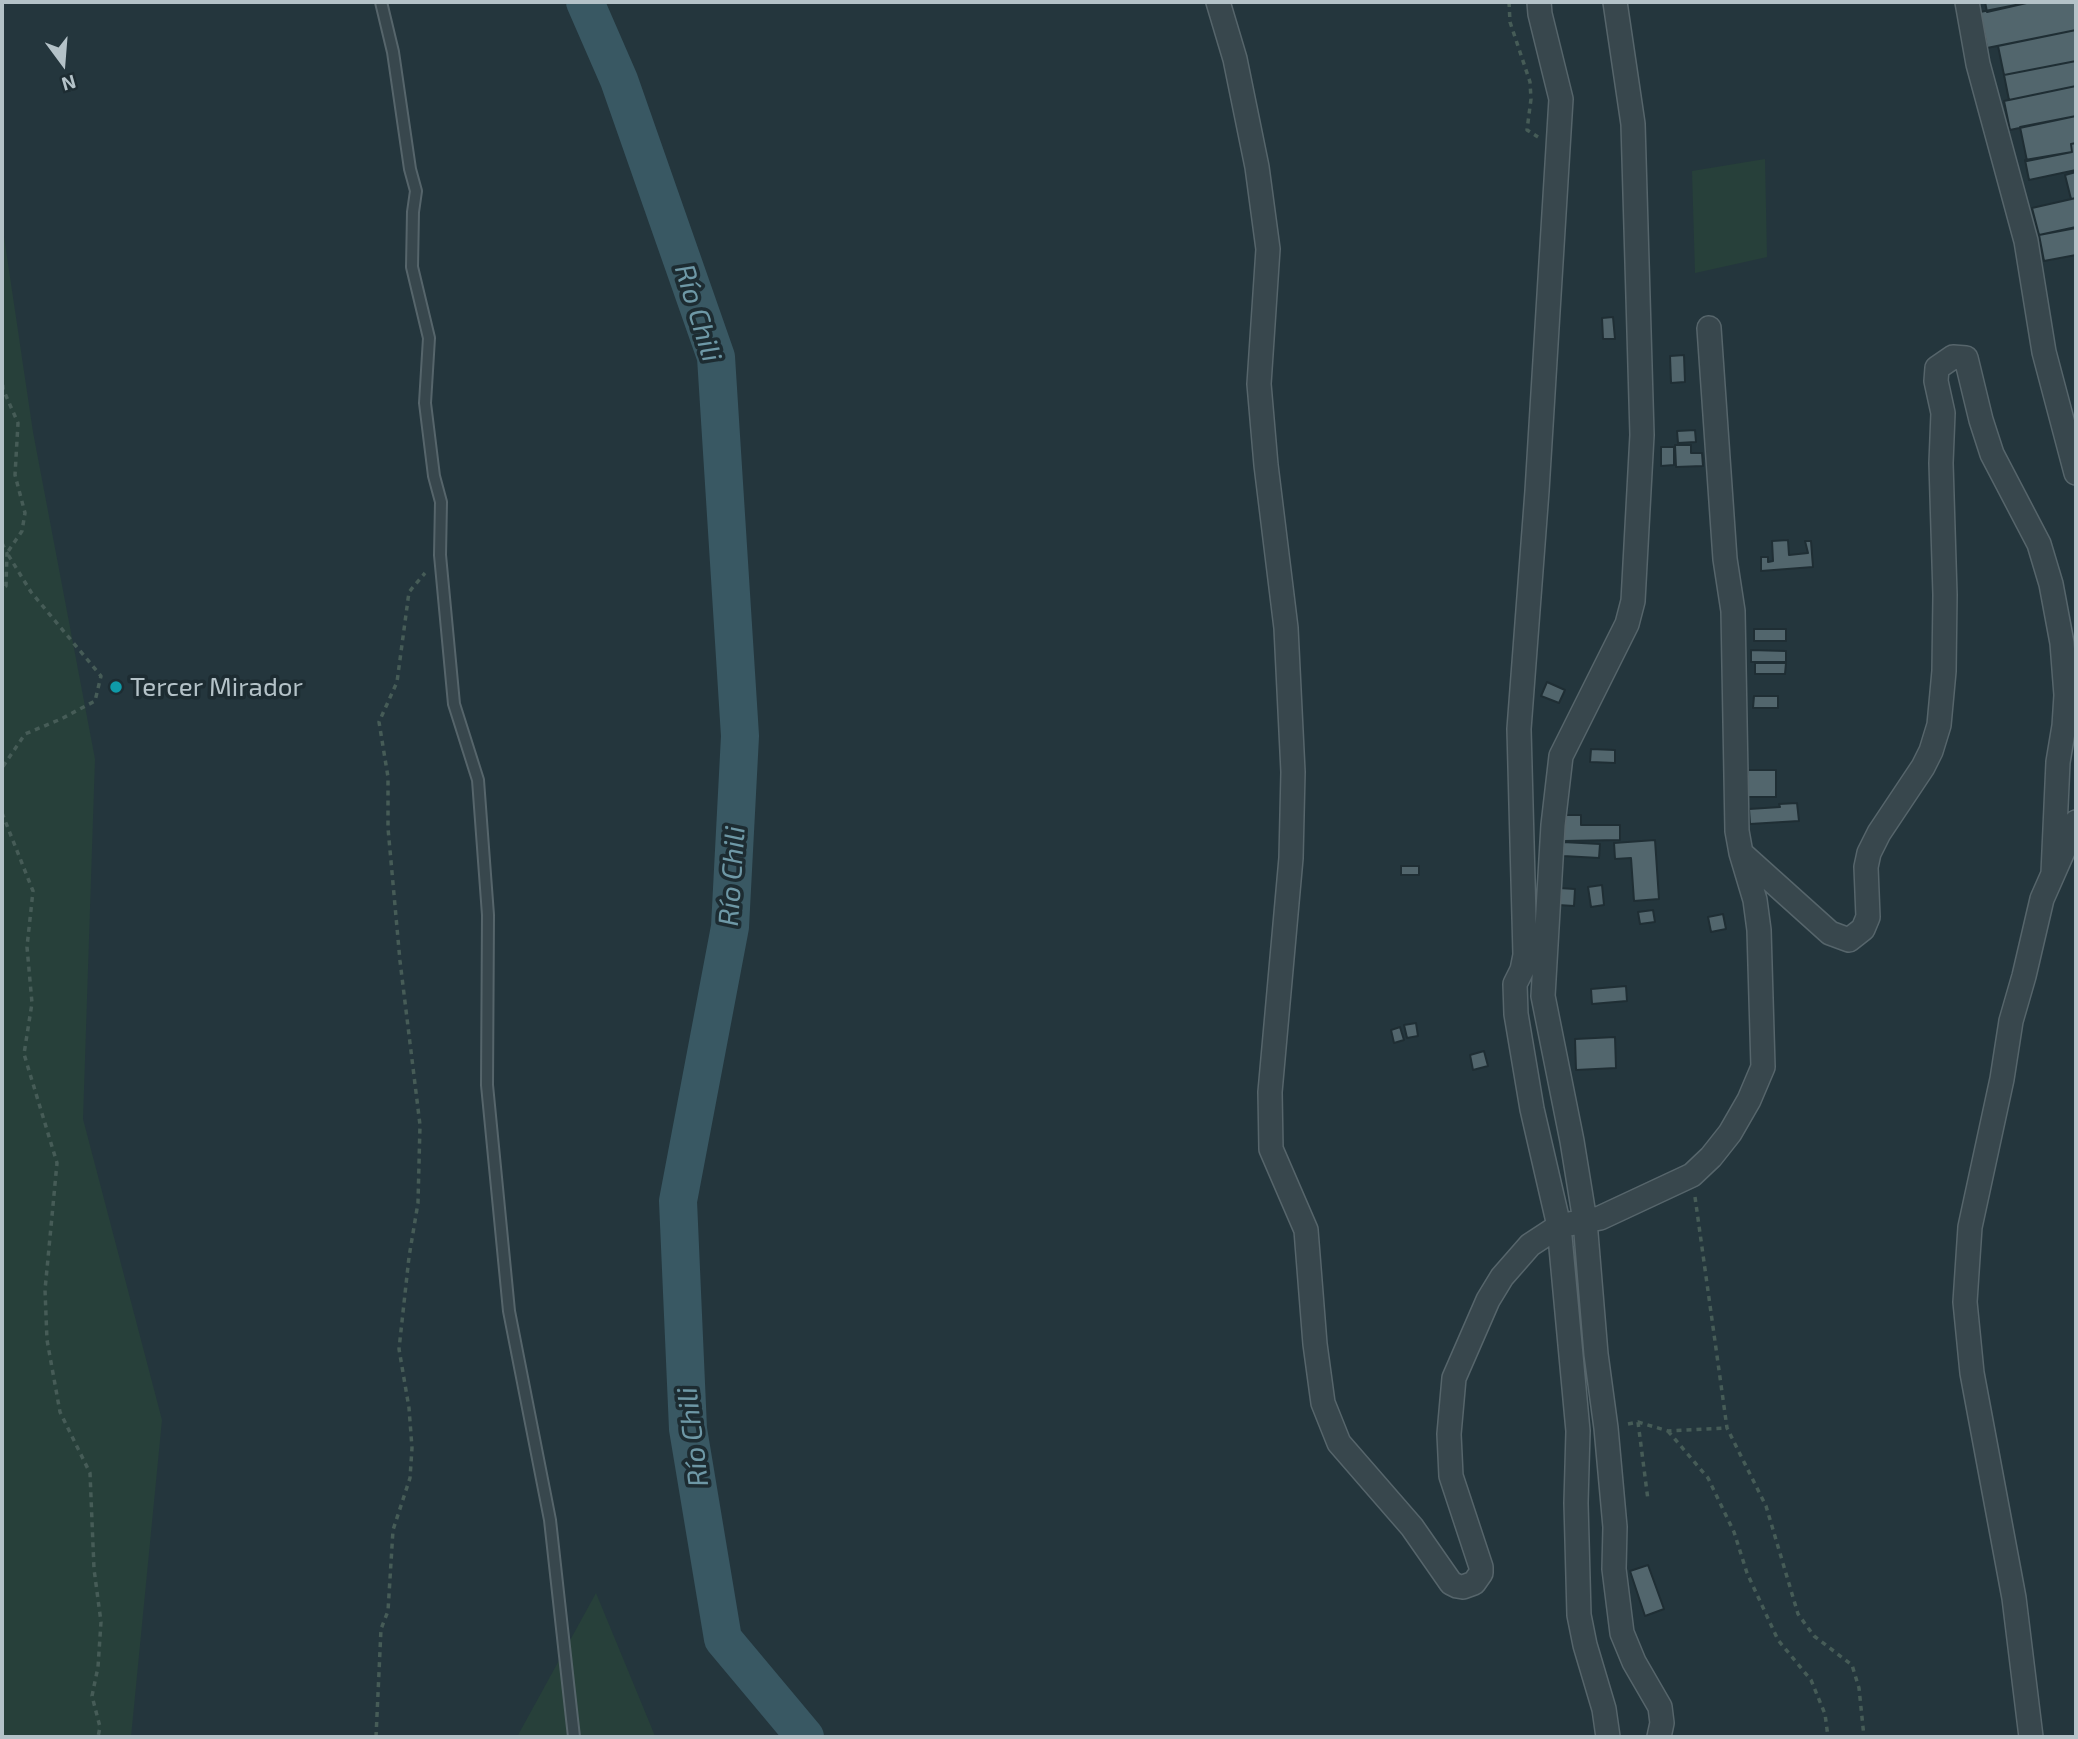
<!DOCTYPE html>
<meta charset="utf-8">
<style>
body{margin:0}
#map{position:relative;width:2078px;height:1739px;overflow:hidden;background:#24363d;font-family:"Exo 2",sans-serif}
canvas{display:block}
.frame{position:absolute;inset:0;border:4px solid #b4c2c8;pointer-events:none}
.north{position:absolute;left:28px;top:28px;width:70px;height:70px;-webkit-text-stroke:5px #1d2c32;paint-order:stroke;rotate:164deg;font-size:19px;font-weight:700;line-height:28px;text-align:center;color:#b4c2c8}
.north::after{content:'';display:block;margin:auto;width:24px;height:32px;background:#b4c2c8;clip-path:polygon(50% 0,100% 100%,50% 72%,0 100%)}
</style>
<div id="map">
<canvas width="2078" height="1739"></canvas>
<div class="frame"></div>
<div class="north">N</div>
</div>
<script>
const g = document.querySelector('canvas').getContext('2d');
g.lineJoin = 'round';
function fill(path, color) {
  g.fillStyle = color;
  g.fill(path, 'evenodd');
}
function poly(rows) {
  const path = new Path2D();
  for (const r of rows) {
    path.moveTo(r[0], r[1]);
    for (let i = 2; i < r.length; i += 2) path.lineTo(r[i], r[i + 1]);
  }
  return path;
}
function trace(path, color, width, dash) {
  g.strokeStyle = color;
  g.lineWidth = width;
  g.lineCap = dash ? 'butt' : 'round';
  g.setLineDash(dash || []);
  g.stroke(path);
}
function write(font, color, halo, rows, align = 'center') {
  g.font = font + ' "Exo 2",sans-serif';
  g.lineWidth = 7;
  g.setLineDash([]);
  g.textBaseline = 'middle';
  g.strokeStyle = halo;
  g.fillStyle = color;
  for (const [text, x, y, turn = 0] of rows) {
    g.save();
    g.translate(x, y);
    g.rotate((+turn || 0) * Math.PI / 180);
    g.textAlign = isNaN(turn) ? turn : align;
    if (halo) g.strokeText(text, 0, 0);
    g.fillText(text, 0, 0);
    g.restore();
  }
}
fill(poly([
 [1765,159,1767,257,1695,273,1692,171],
 [2,223,33,432,95,759,83,1119,162,1420,131,1737,2,1737],
 [596,1593,655,1736,517,1737]
]), '#27403a');
trace(poly([
 [585,2,619,80,716,357,740,736,730,927,678,1201,688,1429,723,1639,805,1737]
]), '#395863', 38);
const building = poly([
 [1985,2,2031,2,1987,12,1985,2],
 [2031,2,2076,2,2076,30,1987,48,1980,12,2031,2],
 [2076,30,2076,61,2004,75,1998,46,2076,30],
 [2076,61,2076,86,2009,100,2004,75,2076,61],
 [2076,86,2076,116,2010,130,2004,101,2076,86],
 [2076,116,2076,143,2071,144,2072,152,2027,161,2020,127,2076,116],
 [2076,143,2076,170,2029,180,2025,160,2072,152,2071,144,2076,143],
 [2076,172,2076,198,2071,199,2065,175,2076,172],
 [2076,198,2076,227,2039,235,2032,208,2076,198],
 [2076,228,2076,255,2044,261,2039,235,2076,228],
 [1613,317,1615,339,1603,339,1602,318,1613,317],
 [1684,355,1685,382,1671,383,1670,356,1684,355],
 [1695,430,1696,442,1678,443,1677,431,1695,430],
 [1675,445,1691,445,1691,453,1702,453,1703,466,1676,467,1675,445],
 [1661,447,1674,447,1674,465,1661,466,1661,447],
 [1788,540,1789,555,1808,553,1805,541,1811,541,1813,567,1761,571,1761,557,1768,557,1768,562,1773,561,1772,541,1788,540],
 [1754,629,1786,629,1786,641,1754,641,1754,629],
 [1751,650,1786,651,1786,662,1751,662,1751,650],
 [1755,663,1786,663,1785,674,1755,674,1755,663],
 [1547,682,1565,690,1559,703,1541,696,1547,682],
 [1754,696,1778,696,1778,708,1753,708,1754,696],
 [1591,749,1615,750,1615,763,1590,762,1591,749],
 [1748,770,1776,770,1776,797,1748,797,1748,770],
 [1797,803,1799,821,1750,824,1749,809,1780,807,1779,804,1797,803],
 [1564,815,1581,815,1581,825,1620,825,1620,840,1564,841,1564,815],
 [1655,840,1659,899,1634,901,1631,858,1615,859,1614,843,1655,840],
 [1563,842,1600,844,1599,858,1563,856,1563,842],
 [1401,866,1419,866,1419,875,1401,875,1401,866],
 [1602,885,1604,905,1591,907,1588,887,1602,885],
 [1559,888,1575,889,1574,906,1558,905,1559,888],
 [1653,910,1655,922,1640,924,1638,912,1653,910],
 [1723,914,1726,929,1711,932,1708,917,1723,914],
 [1626,986,1627,1001,1592,1004,1591,989,1626,986],
 [1416,1023,1418,1036,1407,1038,1404,1025,1416,1023],
 [1400,1027,1404,1040,1394,1043,1391,1030,1400,1027],
 [1615,1037,1616,1068,1576,1070,1575,1039,1615,1037],
 [1484,1051,1488,1066,1473,1070,1470,1055,1484,1051],
 [1648,1565,1664,1609,1645,1616,1630,1571,1648,1565]
]);
fill(building, '#52666d');
trace(building, '#1f2e34', 2);
const service = poly([
 [381,2,393,52,410,169,416,191,413,212,412,267,429,338,425,403,434,476,441,502,440,555,454,704,478,780,488,915,487,1085,509,1311,550,1520,574,1737]
]);
const minor = poly([
 [1218,2,1235,59,1257,167,1268,249,1259,384,1266,465,1286,628,1293,772,1291,858,1270,1092,1271,1149,1306,1230,1315,1344,1323,1403,1339,1443,1412,1527,1451,1583,1457,1586,1463,1587,1474,1583,1481,1573,1481,1567,1451,1476,1449,1434,1454,1378,1488,1300,1502,1277,1530,1245,1559,1226,1600,1218,1692,1175,1711,1157,1730,1133,1749,1100,1763,1067,1759,930,1755,900,1741,853],
 [1539,2,1540,14,1561,99,1537,491,1519,729,1525,955,1522,970,1515,984,1516,1014,1532,1109,1559,1226,1578,1431,1576,1503,1579,1615,1585,1645,1604,1709,1608,1737],
 [1615,2,1633,124,1642,435,1633,601,1627,624,1561,756,1553,825,1543,996,1572,1141,1585,1221,1596,1354,1606,1428,1615,1527,1614,1569,1622,1633,1634,1662,1660,1707,1662,1723,1659,1737],
 [1967,2,1978,64,2026,241,2044,352,2076,473],
 [1709,328,1725,559,1733,611,1737,831,1741,853,1830,933,1849,940,1863,929,1868,917,1866,867,1869,853,1879,833,1923,767,1931,751,1939,725,1944,671,1945,595,1941,463,1943,413,1936,381,1937,368,1953,357,1966,358,1981,420,1992,454,2039,544,2051,584,2062,643,2066,695,2064,726,2058,762,2053,873],
 [2031,1737,2014,1598,1972,1373,1965,1302,1970,1227,2002,1079,2011,1021,2024,976,2042,899,2076,822]
]);
trace(service, '#56656b', 14);
trace(minor, '#56656b', 26);
trace(poly([
 [1509,2,1510,22,1530,82,1531,99,1527,130,1538,137],
 [2,375,3,389,18,423,15,475,25,513,22,531,7,553,31,592,101,676,95,701,61,719,25,734,2,768],
 [2,543,7,553,6,586,2,588],
 [2,813,33,891,27,947,32,1003,24,1054,57,1163,45,1290,47,1340,60,1412,90,1473,94,1569,101,1622,98,1667,92,1696,100,1727,98,1737],
 [1695,1197,1727,1428,1766,1506,1798,1614,1814,1636,1852,1665,1859,1688,1864,1737],
 [1638,1422,1648,1500],
 [1628,1424,1638,1422,1668,1431,1727,1428],
 [1668,1431,1708,1478,1734,1532,1747,1573,1778,1640,1811,1680,1825,1714,1828,1737],
 [376,1737,381,1629,388,1611,393,1530,410,1478,412,1448,409,1408,399,1349,409,1257,418,1203,420,1125,400,961,388,828,388,777,379,722,397,682,409,592,425,573]
]), '#465c57', 3.5, [5, 5]);
trace(service, '#38474d', 10);
trace(minor, '#38474d', 23);
for (const [x, y, r, color] of [
 [116,687,7,"#0f9aa8"]
]) {
  const dot = new Path2D();
  dot.arc(x, y, r, 0, 2 * Math.PI);
  g.fillStyle = color;
  g.fill(dot);
  trace(dot, '#1d2c32', 2.5);
}
write('26px', '#b4c2c8', '#1d2c32', [
 ["Tercer Mirador",130,687]
], 'left');
write('italic 28px', '#6e98a6', '#1d2c32', [
 ["Río Chili",698,313,73],
 ["Río Chili",732,876,-86],
 ["Río Chili",693,1437,-97]
]);
</script>
